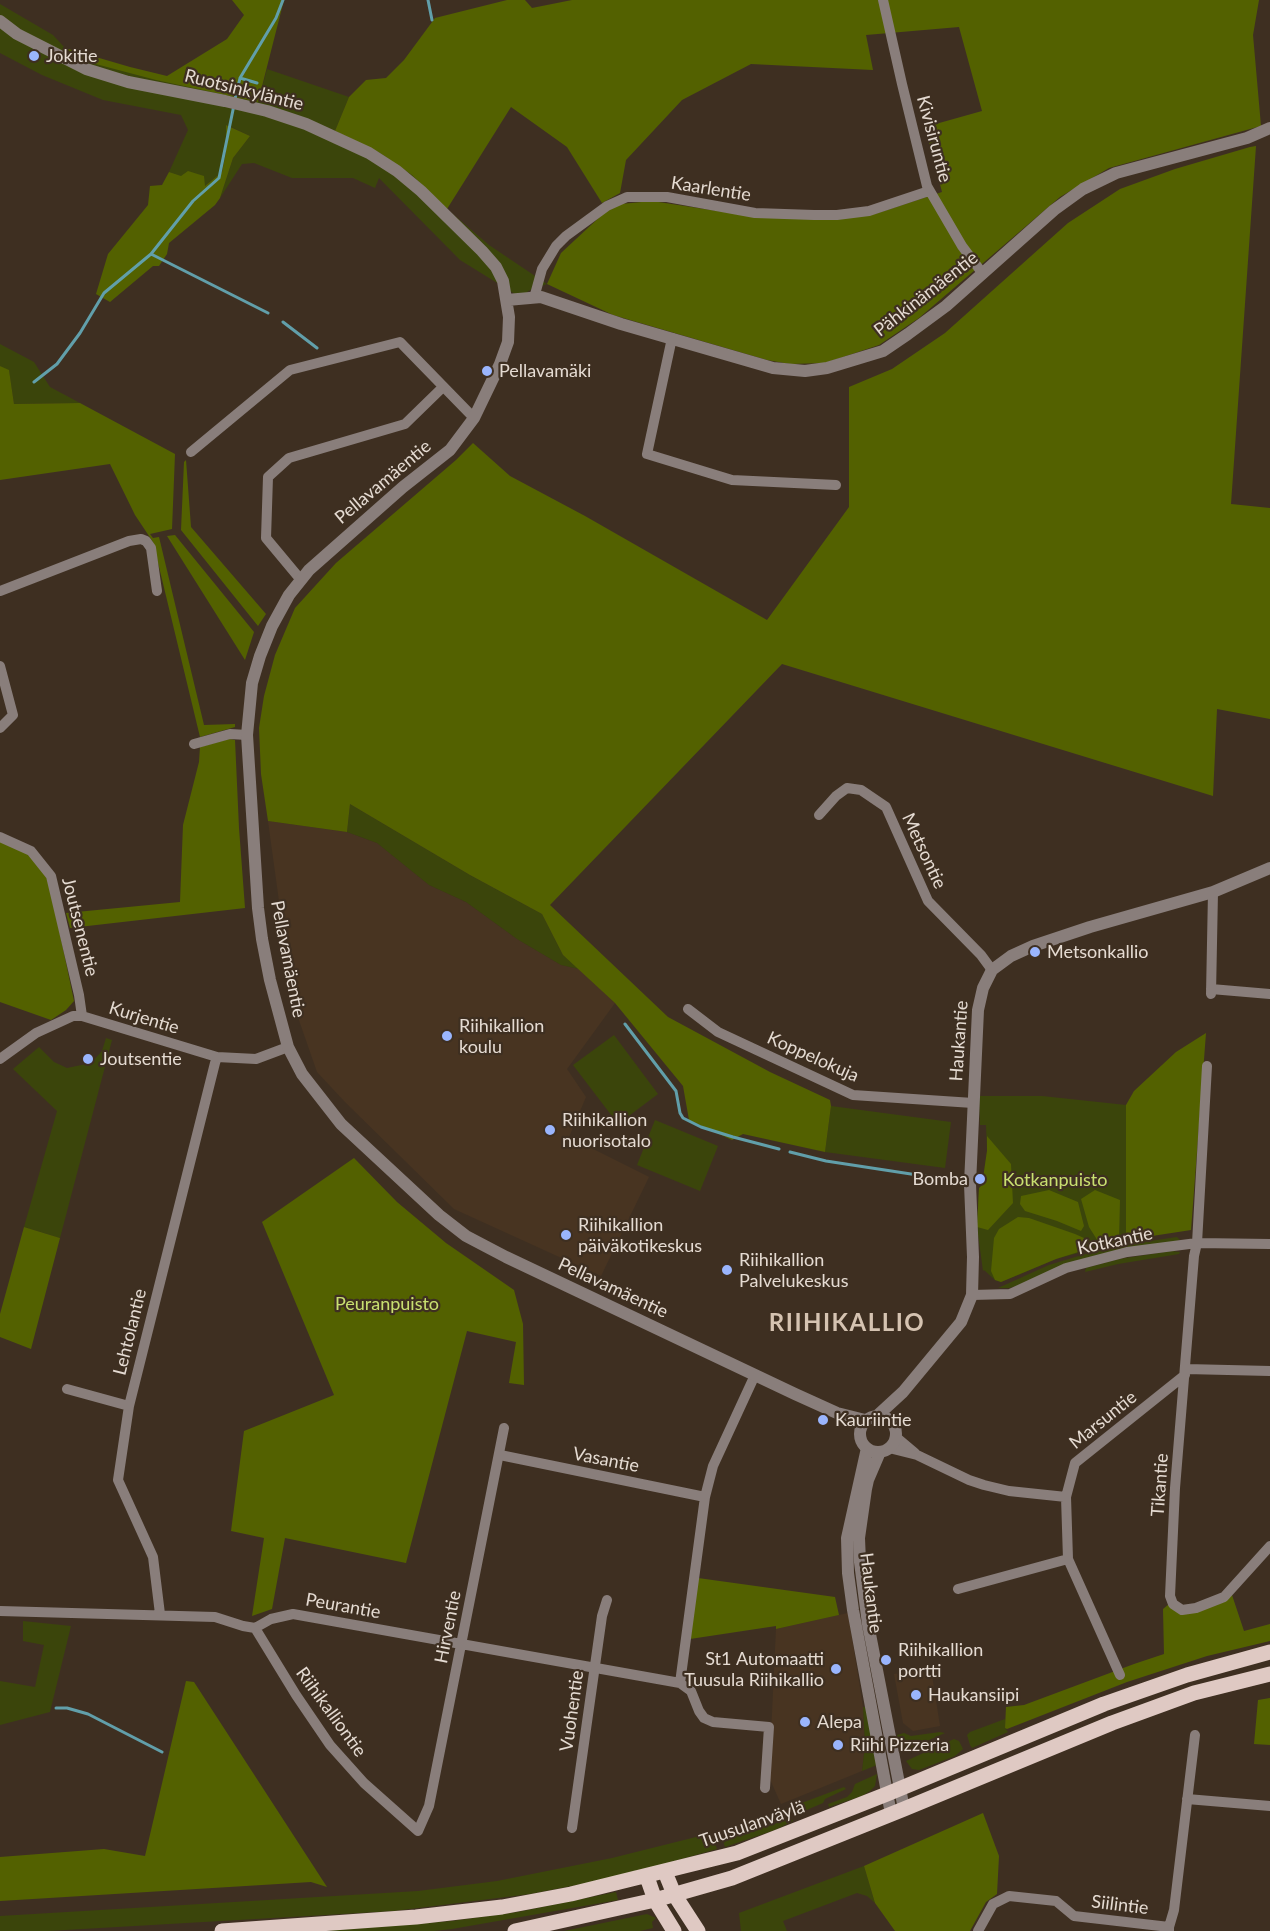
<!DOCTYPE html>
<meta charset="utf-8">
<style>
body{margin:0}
canvas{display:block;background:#3e2f21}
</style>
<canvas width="1270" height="1931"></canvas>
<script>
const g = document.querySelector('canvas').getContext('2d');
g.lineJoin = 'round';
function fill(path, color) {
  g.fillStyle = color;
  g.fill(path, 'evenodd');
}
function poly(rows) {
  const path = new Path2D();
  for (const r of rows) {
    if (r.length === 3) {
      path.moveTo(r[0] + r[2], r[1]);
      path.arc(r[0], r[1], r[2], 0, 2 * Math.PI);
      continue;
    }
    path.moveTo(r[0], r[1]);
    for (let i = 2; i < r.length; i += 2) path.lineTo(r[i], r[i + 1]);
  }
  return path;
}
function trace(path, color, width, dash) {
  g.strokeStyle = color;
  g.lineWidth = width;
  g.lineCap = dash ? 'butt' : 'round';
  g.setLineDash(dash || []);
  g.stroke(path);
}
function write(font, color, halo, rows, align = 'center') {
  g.font = font + ' Lato,sans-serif';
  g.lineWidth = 4.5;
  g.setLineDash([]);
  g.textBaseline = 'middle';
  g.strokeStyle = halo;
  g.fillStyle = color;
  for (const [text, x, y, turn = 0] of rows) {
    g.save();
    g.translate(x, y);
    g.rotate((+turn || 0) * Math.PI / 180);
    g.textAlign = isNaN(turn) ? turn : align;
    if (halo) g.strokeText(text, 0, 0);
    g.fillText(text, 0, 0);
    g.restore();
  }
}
fill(poly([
 [268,821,347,832,377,843,429,885,466,902,517,939,561,965,579,969,615,1003,567,1069,586,1097,569,1137,649,1177,601,1276,454,1209,345,1102,317,1072,293,1003],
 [848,1613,863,1707,865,1745,862,1771,781,1804,769,1777,776,1629],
 [931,1669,940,1726,913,1731,903,1723,894,1674]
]), '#483421');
fill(poly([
 [0,4,53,35,65,48,88,62,258,102,267,69,349,97,335,131,380,153,412,175,447,209,489,245,547,284,528,291,523,299,460,260,379,178,375,188,353,178,292,178,254,163,242,164,220,198,233,158,250,136,227,125,226,152,222,172,205,186,169,172,188,130,181,115,103,100,42,75,0,53],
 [0,344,34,362,50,387,80,403,14,404,9,371,0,366],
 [350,804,470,875,542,914,563,955,579,969,561,965,517,939,466,902,429,885,377,843,347,832],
 [614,1035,658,1094,618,1124,573,1065],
 [106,1038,112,1040,60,1238,24,1227,57,1111,13,1069,39,1047,54,1062,67,1068,91,1063,102,1051],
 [979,1096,1042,1096,1126,1105,1126,1240,1056,1259,1001,1282,995,1280,984,1270,983,1271,977,1227,979,1188,982,1185,987,1151,986,1125,980,1125],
 [831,1106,951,1122,945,1168,825,1152],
 [655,1120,718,1146,700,1191,637,1165],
 [1177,1237,1180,1240,1009,1288,998,1288,1049,1265,1082,1255,1130,1244],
 [1172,1251,1180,1252,1179,1254,1118,1264,1085,1272,1086,1268,1119,1259],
 [23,1621,71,1626,50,1712,0,1725,0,1681,35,1687,44,1645,23,1641],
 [863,1707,867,1707,877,1765,862,1771,865,1745],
 [1005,1719,1005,1728,1008,1732,972,1748,970,1745,967,1735,970,1732],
 [940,1732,945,1733,902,1752,897,1735,904,1733,911,1736],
 [954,1739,959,1741,963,1749,955,1756,919,1770,912,1769,906,1761],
 [877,1774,875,1786,870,1791,862,1796,829,1807,828,1804,847,1797,852,1792,855,1784],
 [844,1787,846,1789,825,1799,823,1803,797,1814,794,1810,769,1819,770,1815],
 [757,1818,767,1822,769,1826,791,1818,793,1821,775,1830,725,1847,721,1835,723,1831,737,1827],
 [708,1834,712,1836,717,1849,618,1877,530,1894,394,1911,48,1931,0,1931,0,1916,418,1891,497,1881,612,1858],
 [864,1866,875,1903,867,1896,857,1893,783,1921,787,1931,741,1931,739,1913],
 [616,1892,618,1900,452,1929,434,1931,322,1931,452,1921,518,1912],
 [647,1914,656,1918,652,1922,653,1928,640,1931,564,1931]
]), '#3b450b');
fill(poly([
 [232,0,284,0,258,102,156,80,88,62,65,48,130,67,167,76,227,39,244,15],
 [507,0,525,0,532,8,572,0,1259,0,1253,35,1261,126,1109,168,1060,197,919,318,879,345,825,363,790,364,767,360,613,315,547,284,561,253,604,213,621,204,652,201,750,216,875,214,942,192,925,127,982,111,959,27,866,35,873,70,751,64,682,100,626,160,620,193,602,203,567,147,511,107,447,209,412,175,380,153,335,131,349,97,366,80,386,78,404,60,435,18],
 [226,125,250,136,233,158,220,198,215,205,169,243,167,254,159,266,153,266,110,302,96,294,108,254,148,205,150,186,162,185,169,172,181,176,188,171,204,176,205,186,222,172,226,152],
 [1256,146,1231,504,1270,508,1270,719,1217,709,1213,796,782,664,550,905,668,1017,770,1072,830,1100,831,1106,825,1152,743,1134,732,1140,689,1120,683,1086,615,1003,563,955,542,914,470,875,350,804,347,832,268,821,261,774,259,728,264,696,275,655,295,608,336,563,456,460,473,443,510,476,585,516,767,620,849,507,849,387,892,369,945,333,1068,223,1120,189,1175,169,1250,147],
 [0,366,9,370,14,404,80,403,175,454,172,529,150,534,153,538,159,537,204,725,235,724,235,727,200,737,153,542,135,515,110,464,0,480],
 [186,460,191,527,266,614,258,626,181,530,184,462],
 [175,535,254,632,245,660,167,536],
 [229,739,235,740,239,828,245,908,70,928,66,913,180,902,183,825,199,762,200,747],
 [0,840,29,853,48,877,74,1001,66,1010,51,1020,0,1002],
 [1206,1033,1191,1230,1126,1240,1126,1105,1134,1091,1176,1052],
 [987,1136,1011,1164,1013,1203,988,1230,977,1227,979,1188,982,1185,987,1151],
 [354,1158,397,1202,446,1243,514,1290,523,1324,524,1385,509,1383,516,1342,467,1331,406,1563,285,1538,272,1609,252,1616,264,1538,231,1531,244,1431,334,1395,262,1222],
 [1049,1190,1078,1202,1084,1226,1081,1231,1057,1221,1025,1211,1020,1204,1021,1196],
 [1095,1190,1120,1200,1119,1242,1101,1246,1089,1227,1081,1199],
 [1018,1217,1029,1218,1075,1234,1084,1238,1088,1249,1056,1259,1001,1282,995,1280,991,1271,994,1238,999,1229],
 [24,1227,60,1238,31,1349,0,1337,0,1314],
 [698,1578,835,1597,839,1615,776,1629,776,1626,690,1639],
 [1231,1592,1244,1631,1270,1624,1270,1641,1207,1656,1127,1682,1007,1729,1005,1728,1006,1707,1024,1705,1134,1664,1164,1654,1163,1609,1169,1604,1182,1612],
 [186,1681,194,1682,327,1887,311,1882,0,1901,0,1857,104,1849,145,1856],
 [1270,1698,1270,1745,1254,1744,1258,1700],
 [983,1813,999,1856,997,1894,986,1902,970,1931,895,1931,875,1903,864,1866]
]), '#536100');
trace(poly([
 [428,0,432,20],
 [240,78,257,83],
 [235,99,240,78,276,18,283,0],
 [151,254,268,313],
 [283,322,317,348],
 [34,382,57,364,80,333,104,293,151,254,193,201,219,178,234,105],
 [625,1024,676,1091,680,1113,683,1118,701,1127,733,1137,779,1149],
 [790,1152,826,1161,924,1176,952,1179],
 [56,1708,67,1708,88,1714,162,1752]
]), '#619faa', 3);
trace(poly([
 [883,0,902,84,927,186,962,246,983,274],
 [534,298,542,269,556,246,566,236,607,206,627,197,667,197,755,213,814,215,837,215,869,211,929,191],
 [672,338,647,454,732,480,836,485],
 [191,452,290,370,400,342,474,418],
 [301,580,266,538,268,477,289,458,405,424,443,387],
 [0,591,129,541,141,539,146,541,151,548,157,591],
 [0,666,13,715,0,728],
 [194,744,230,734,247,735],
 [819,815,836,796,847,788,861,790,886,807,928,901,981,955,992,970],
 [0,837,31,851,51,876,79,995,82,1016],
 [1211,989,1270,994],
 [1211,994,1213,892],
 [688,1009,718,1032,853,1095,973,1103],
 [0,1059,36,1033,73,1016,82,1016,217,1057,256,1059,288,1047],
 [1207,1066,1197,1243,1194,1256,1175,1488,1170,1596,1173,1604,1182,1610,1196,1608,1224,1597,1270,1546],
 [972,1295,1010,1294,1066,1268,1127,1252,1197,1243,1270,1244],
 [1186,1369,1270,1371],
 [67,1389,129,1406],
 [896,1437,915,1453],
 [889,1448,917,1455,969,1480,984,1485,1009,1491,1066,1497],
 [500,1455,705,1497],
 [958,1589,1068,1559],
 [0,1611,215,1617,243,1626,255,1628,271,1619,293,1614,680,1683,691,1691,699,1711,704,1718,713,1722,769,1727,765,1788],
 [160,1614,153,1557,118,1480,129,1406,215,1063,217,1057],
 [255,1628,296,1695,330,1745,364,1783,418,1831,429,1806,504,1428],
 [1120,1675,1068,1559,1066,1497,1075,1463,1185,1375],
 [680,1683,705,1497,713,1466,755,1375],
 [1187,1799,1270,1806],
 [572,1828,602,1616,607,1600],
 [1169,1927,1174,1910,1195,1735],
 [978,1931,993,1904,1009,1896,1056,1901,1074,1916,1169,1927,1169,1931]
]), '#897e7b', 10);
trace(poly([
 [0,21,17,34,86,69,128,82,225,101,267,111,306,124,369,153,397,171,421,191,482,251,496,267,503,281,509,317,508,342,500,364,474,418,450,450,403,487,309,570,289,595,272,626,260,656,252,683,247,735,258,908,262,939,270,980,288,1047,302,1074,341,1124,439,1215,466,1236,506,1257,795,1394,837,1413,865,1420],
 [507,300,541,297,621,324,773,368,805,371,827,368,883,351,908,334,946,306,1054,210,1083,189,1116,173,1247,138,1270,128],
 [878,1415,903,1392,961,1322,972,1295,973,1257,970,1184,978,1010,983,988,992,970,1011,956,1033,946,1090,927,1213,892,1270,868],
 [878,1434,18],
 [867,1448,847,1538,848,1573,853,1610,891,1814],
 [880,1452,868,1480,866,1489,859,1538,860,1562,868,1624,904,1809]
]), '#897e7b', 12);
trace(poly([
 [665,1872,674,1894,698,1931],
 [647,1877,655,1900,674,1931],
 [222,1931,416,1917,502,1907,571,1894,737,1853,887,1794,1104,1704,1187,1675,1270,1652],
 [515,1931,655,1900,732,1878,904,1809,1112,1723,1194,1693,1270,1674]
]), '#dfc9c3', 15);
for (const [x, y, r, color] of [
 [34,56,6,"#9ab5fd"],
 [487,371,6,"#9ab5fd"],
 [1035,952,6,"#9ab5fd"],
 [447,1036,6,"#9ab5fd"],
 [88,1059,6,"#9ab5fd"],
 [550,1130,6,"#9ab5fd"],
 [980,1179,6,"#9ab5fd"],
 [566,1235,6,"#9ab5fd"],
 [727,1270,6,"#9ab5fd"],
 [823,1420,6,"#9ab5fd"],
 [886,1660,6,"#9ab5fd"],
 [836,1669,6,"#9ab5fd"],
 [916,1695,6,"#9ab5fd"],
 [805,1722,6,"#9ab5fd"],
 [838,1745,6,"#9ab5fd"]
]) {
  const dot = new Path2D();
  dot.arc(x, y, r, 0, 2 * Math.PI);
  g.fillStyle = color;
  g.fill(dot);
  trace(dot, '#3e2f21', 2);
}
write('18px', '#e5dbd2', '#3e2f21', [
 ["Jokitie",46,56],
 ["Pellavamäki",499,371],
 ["Metsonkallio",1047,952],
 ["Riihikallion",459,1026],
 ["koulu",459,1047],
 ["Joutsentie",100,1059],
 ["Riihikallion",562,1120],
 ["nuorisotalo",562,1141],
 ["Bomba",968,1179,"right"],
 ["Riihikallion",578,1225],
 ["päiväkotikeskus",578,1246],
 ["Riihikallion",739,1260],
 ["Palvelukeskus",739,1281],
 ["Kauriintie",835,1420],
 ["Riihikallion",898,1650],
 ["portti",898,1671],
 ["St1 Automaatti",824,1659,"right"],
 ["Tuusula Riihikallio",824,1680,"right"],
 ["Haukansiipi",928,1695],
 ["Alepa",817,1722],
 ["Riihi Pizzeria",850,1745]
], 'left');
write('18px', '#e5dbd2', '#3e2f21', [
 ["Ruotsinkyläntie",244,90,14],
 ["Kivisiruntie",934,139,75],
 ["Kaarlentie",711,189,9],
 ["Pähkinämäentie",926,294,-38],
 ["Pellavamäentie",383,482,-40],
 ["Metsontie",924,851,65],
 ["Joutsenentie",80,927,76],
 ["Pellavamäentie",288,959,79],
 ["Kurjentie",144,1018,17],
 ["Haukantie",959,1041,-86],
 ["Koppelokuja",813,1057,24],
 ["Kotkantie",1115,1241,-12],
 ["Pellavamäentie",613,1288,25],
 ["Lehtolantie",130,1332,-76],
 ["Marsuntie",1103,1420,-39],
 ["Vasantie",606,1460,11],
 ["Tikantie",1160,1485,-86],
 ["Haukantie",871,1593,83],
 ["Peurantie",343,1606,10],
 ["Hirventie",448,1627,-79],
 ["Vuohentie",572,1711,-82],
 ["Riihikalliontie",331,1712,54],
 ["Tuusulanväylä",752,1824,-19],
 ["Siilintie",1120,1905,7]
]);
write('18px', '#c9e070', '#3e2f21', [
 ["Kotkanpuisto",1055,1180],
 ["Peuranpuisto",387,1304]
]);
g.letterSpacing = '1.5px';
write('bold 24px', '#d5c3b1', '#3e2f21', [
 ["RIIHIKALLIO",847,1323]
]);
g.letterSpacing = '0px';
</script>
